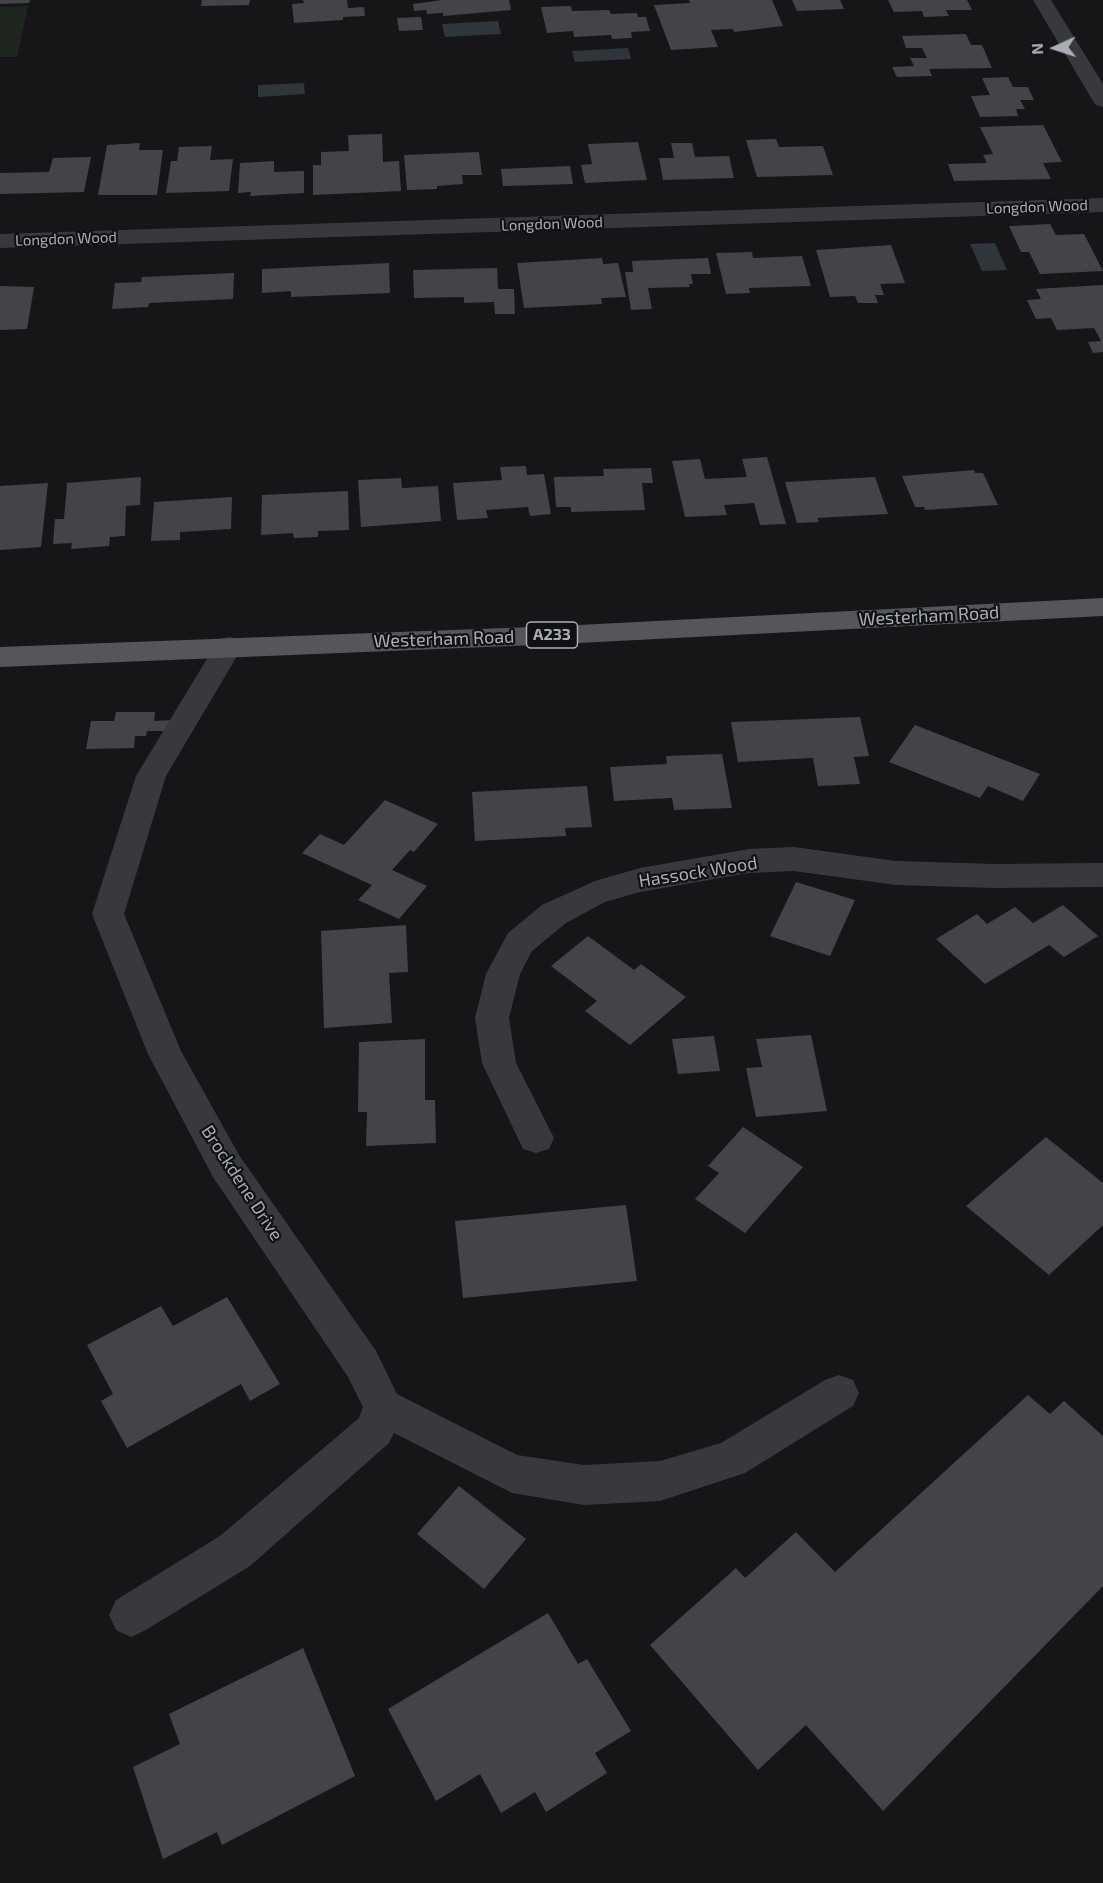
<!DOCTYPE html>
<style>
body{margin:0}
#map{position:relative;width:1103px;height:1883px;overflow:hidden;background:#161618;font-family:"Exo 2",sans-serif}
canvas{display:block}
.north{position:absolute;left:1025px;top:18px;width:60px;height:60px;-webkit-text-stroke:4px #111113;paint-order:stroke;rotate:267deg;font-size:16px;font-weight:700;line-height:24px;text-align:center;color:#aaaeb7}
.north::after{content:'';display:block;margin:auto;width:21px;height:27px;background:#aaaeb7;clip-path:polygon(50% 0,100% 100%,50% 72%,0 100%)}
</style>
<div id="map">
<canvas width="1103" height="1883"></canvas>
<div class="north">N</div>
</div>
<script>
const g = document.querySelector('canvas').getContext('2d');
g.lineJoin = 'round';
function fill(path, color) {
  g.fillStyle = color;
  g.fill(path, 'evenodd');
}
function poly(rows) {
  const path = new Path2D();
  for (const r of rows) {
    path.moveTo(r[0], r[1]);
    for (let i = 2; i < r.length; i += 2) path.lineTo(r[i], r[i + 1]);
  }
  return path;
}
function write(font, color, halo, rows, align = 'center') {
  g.font = font + ' "Exo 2",sans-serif';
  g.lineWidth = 4.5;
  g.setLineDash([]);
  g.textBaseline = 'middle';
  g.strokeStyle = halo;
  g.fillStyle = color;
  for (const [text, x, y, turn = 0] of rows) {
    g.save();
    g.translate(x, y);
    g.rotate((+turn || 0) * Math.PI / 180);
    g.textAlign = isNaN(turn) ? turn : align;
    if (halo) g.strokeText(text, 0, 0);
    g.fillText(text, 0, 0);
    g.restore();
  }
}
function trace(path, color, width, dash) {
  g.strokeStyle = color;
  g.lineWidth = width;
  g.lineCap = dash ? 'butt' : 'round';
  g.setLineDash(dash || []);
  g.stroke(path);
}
fill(poly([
 [28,6,17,57,0,57,0,7]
]), '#1f261f');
fill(poly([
 [498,21,501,34,445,37,442,24],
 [628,48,631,59,575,62,572,51],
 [304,83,305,94,258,97,258,85],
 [995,243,1007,270,982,271,970,244]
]), '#2e363b');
fill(poly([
 [0,0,30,0,29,3,0,4],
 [202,0,250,0,249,5,201,6],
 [303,0,347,0,348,8,364,7,365,16,343,17,343,20,294,23,292,4,304,3],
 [442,0,509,0,511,10,443,16,443,13,427,14,426,10,414,11,413,4],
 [689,0,772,0,783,26,734,32,733,29,711,30,718,47,671,50,654,5,690,3],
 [792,0,840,0,844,9,797,11],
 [888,0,967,0,972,10,946,10,949,16,924,17,922,11,894,12],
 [571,6,572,11,609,10,611,14,637,13,638,17,646,17,650,31,631,32,632,38,612,39,611,35,574,37,573,31,547,33,541,7],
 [421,17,423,30,399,31,397,18],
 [966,34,971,45,982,45,992,68,929,69,932,76,897,77,892,67,914,66,910,58,927,58,922,48,906,48,902,36],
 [1008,77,1013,87,1028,87,1034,100,1020,100,1025,109,1016,109,1018,116,980,117,971,96,990,95,982,78],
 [1043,125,1062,162,1043,163,1051,179,954,181,948,164,987,163,983,155,993,154,980,127],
 [382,134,383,162,399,161,401,191,313,195,313,165,321,165,321,152,349,151,348,135],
 [776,139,779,147,823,146,833,175,757,177,746,140],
 [638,142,647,180,585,183,581,165,592,164,588,144],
 [140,143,139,150,163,150,157,195,98,195,107,145],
 [671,143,692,143,695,157,729,156,734,178,663,180,659,158,674,158],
 [212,146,210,160,233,159,229,191,166,193,171,161,177,161,179,147],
 [479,152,482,175,462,175,463,184,437,186,437,189,407,190,404,155],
 [91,157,84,192,0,194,0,173,49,172,53,158],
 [274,161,274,172,304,171,304,193,250,196,251,192,238,193,240,163],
 [570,166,573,184,503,186,501,169],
 [1050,224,1056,235,1084,234,1103,271,1040,274,1029,252,1021,252,1009,226],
 [891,245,905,283,880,284,884,295,875,295,878,303,858,303,855,296,830,297,816,250],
 [752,252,753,258,802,256,811,286,749,288,750,293,726,294,716,253],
 [602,258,603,264,618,263,626,297,601,298,602,304,524,308,517,263],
 [708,258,711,274,691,274,693,284,689,284,690,287,648,288,652,309,631,310,625,272,633,272,632,261],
 [389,263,390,293,291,297,291,291,262,293,262,269],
 [497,268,498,289,514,289,515,314,495,314,494,302,464,303,464,297,414,298,413,270],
 [234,273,233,299,149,303,148,307,112,309,115,283,141,282,142,277],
 [1103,285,1103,352,1093,353,1088,342,1101,341,1094,328,1057,330,1051,318,1036,319,1027,300,1041,299,1036,289],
 [0,286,34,287,27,329,0,330],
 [767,457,786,524,760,525,754,503,724,505,727,515,685,517,672,461,700,459,705,479,747,477,742,459],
 [526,466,527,475,544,474,551,514,530,516,528,507,486,510,488,518,457,520,453,483,502,480,500,467],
 [651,468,653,483,642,483,645,510,571,512,571,507,556,507,554,477,604,476,603,469],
 [974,470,975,473,983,473,998,505,925,510,924,507,915,507,902,476],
 [141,477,140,505,126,506,125,536,110,537,109,546,71,549,72,543,53,544,55,519,64,519,67,483],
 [875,477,888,514,817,518,819,522,797,523,785,482],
 [401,478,402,488,438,486,441,521,361,527,358,480],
 [48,483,41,547,0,550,0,486],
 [348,491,349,530,318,531,318,537,294,538,293,533,261,535,262,495],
 [232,497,231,529,180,532,180,540,151,541,154,502],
 [116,712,155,712,154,721,173,720,172,731,147,731,146,736,135,736,134,748,86,749,91,721,114,721],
 [860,717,869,756,854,757,860,784,818,786,813,758,738,762,731,722],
 [915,725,1040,774,1023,801,988,786,980,798,889,762],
 [722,754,732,808,674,810,672,798,614,801,610,767,667,764,666,756],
 [587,786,592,827,565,828,566,836,475,841,472,792],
 [385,800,438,824,414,852,410,850,392,870,427,886,399,919,358,900,372,885,302,853,320,834,344,845],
 [796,882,855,900,830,956,770,936],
 [1063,905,1098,936,1064,957,1049,945,985,984,936,939,977,914,987,924,1015,907,1033,923],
 [406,925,408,972,389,973,392,1023,324,1028,321,931],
 [588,936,634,970,641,964,686,997,630,1045,585,1011,597,1001,551,966],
 [811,1035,827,1111,756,1117,746,1068,762,1067,756,1039],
 [714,1036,720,1071,678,1074,672,1039],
 [425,1039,425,1100,435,1100,436,1143,366,1146,367,1112,358,1112,359,1042],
 [743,1127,803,1167,745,1233,695,1199,719,1173,708,1166],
 [1046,1137,1103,1183,1103,1225,1049,1275,966,1206],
 [626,1205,637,1281,463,1298,455,1221],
 [227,1297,280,1384,250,1401,241,1384,127,1448,101,1401,113,1394,87,1345,161,1306,173,1326],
 [1028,1395,1050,1414,1064,1401,1103,1436,1103,1586,883,1811,806,1725,758,1770,650,1645,736,1568,745,1578,796,1532,835,1572],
 [459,1486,526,1539,484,1589,417,1534],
 [548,1613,578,1664,587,1659,631,1731,595,1753,607,1773,546,1812,535,1792,501,1813,480,1774,436,1801,388,1709],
 [303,1648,355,1776,222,1845,217,1832,163,1859,133,1767,180,1744,169,1714]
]), '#444448');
fill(poly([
 [1033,0,1051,0,1103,84,1103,107,1096,105,1093,101,1033,0],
 [1103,198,1103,212,0,248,0,234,1103,198],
 [229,637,239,639,243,646,166,776,124,914,181,1051,239,1155,376,1351,397,1394,517,1455,584,1465,660,1461,721,1443,825,1380,839,1375,853,1380,859,1393,853,1406,745,1473,660,1501,584,1505,512,1493,394,1433,389,1443,250,1566,146,1630,131,1637,116,1630,109,1615,116,1600,220,1536,359,1418,363,1407,348,1377,213,1177,148,1054,92,914,136,776,219,639,229,637],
 [794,847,896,861,994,864,1103,863,1103,887,994,888,896,885,794,871,749,873,640,892,605,902,566,923,532,951,520,974,509,1018,516,1063,554,1138,549,1149,536,1153,523,1149,482,1063,475,1018,486,974,508,933,542,905,595,881,640,868,749,849,794,847]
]), '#38393d');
fill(poly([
 [1103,598,1103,616,559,644,0,667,0,647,559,626,1103,598]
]), '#54565b');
write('15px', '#aaaeb7', '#111113', [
 ["Longdon Wood",1037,207,-2],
 ["Longdon Wood",552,224,-2],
 ["Longdon Wood",66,239,-2]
]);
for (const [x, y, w] of [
 [552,635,51]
]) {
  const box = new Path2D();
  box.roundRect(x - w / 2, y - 13, w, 26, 4.5);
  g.fillStyle = '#111113';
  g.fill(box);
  trace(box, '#aaaeb7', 1.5);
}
write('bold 16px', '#aaaeb7', null, [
 ["A233",552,635]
]);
write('18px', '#aaaeb7', '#111113', [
 ["Westerham Road",929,616,-3],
 ["Westerham Road",444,639,-2],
 ["Hassock Wood",698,872,-9],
 ["Brockdene Drive",242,1183,57]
]);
</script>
